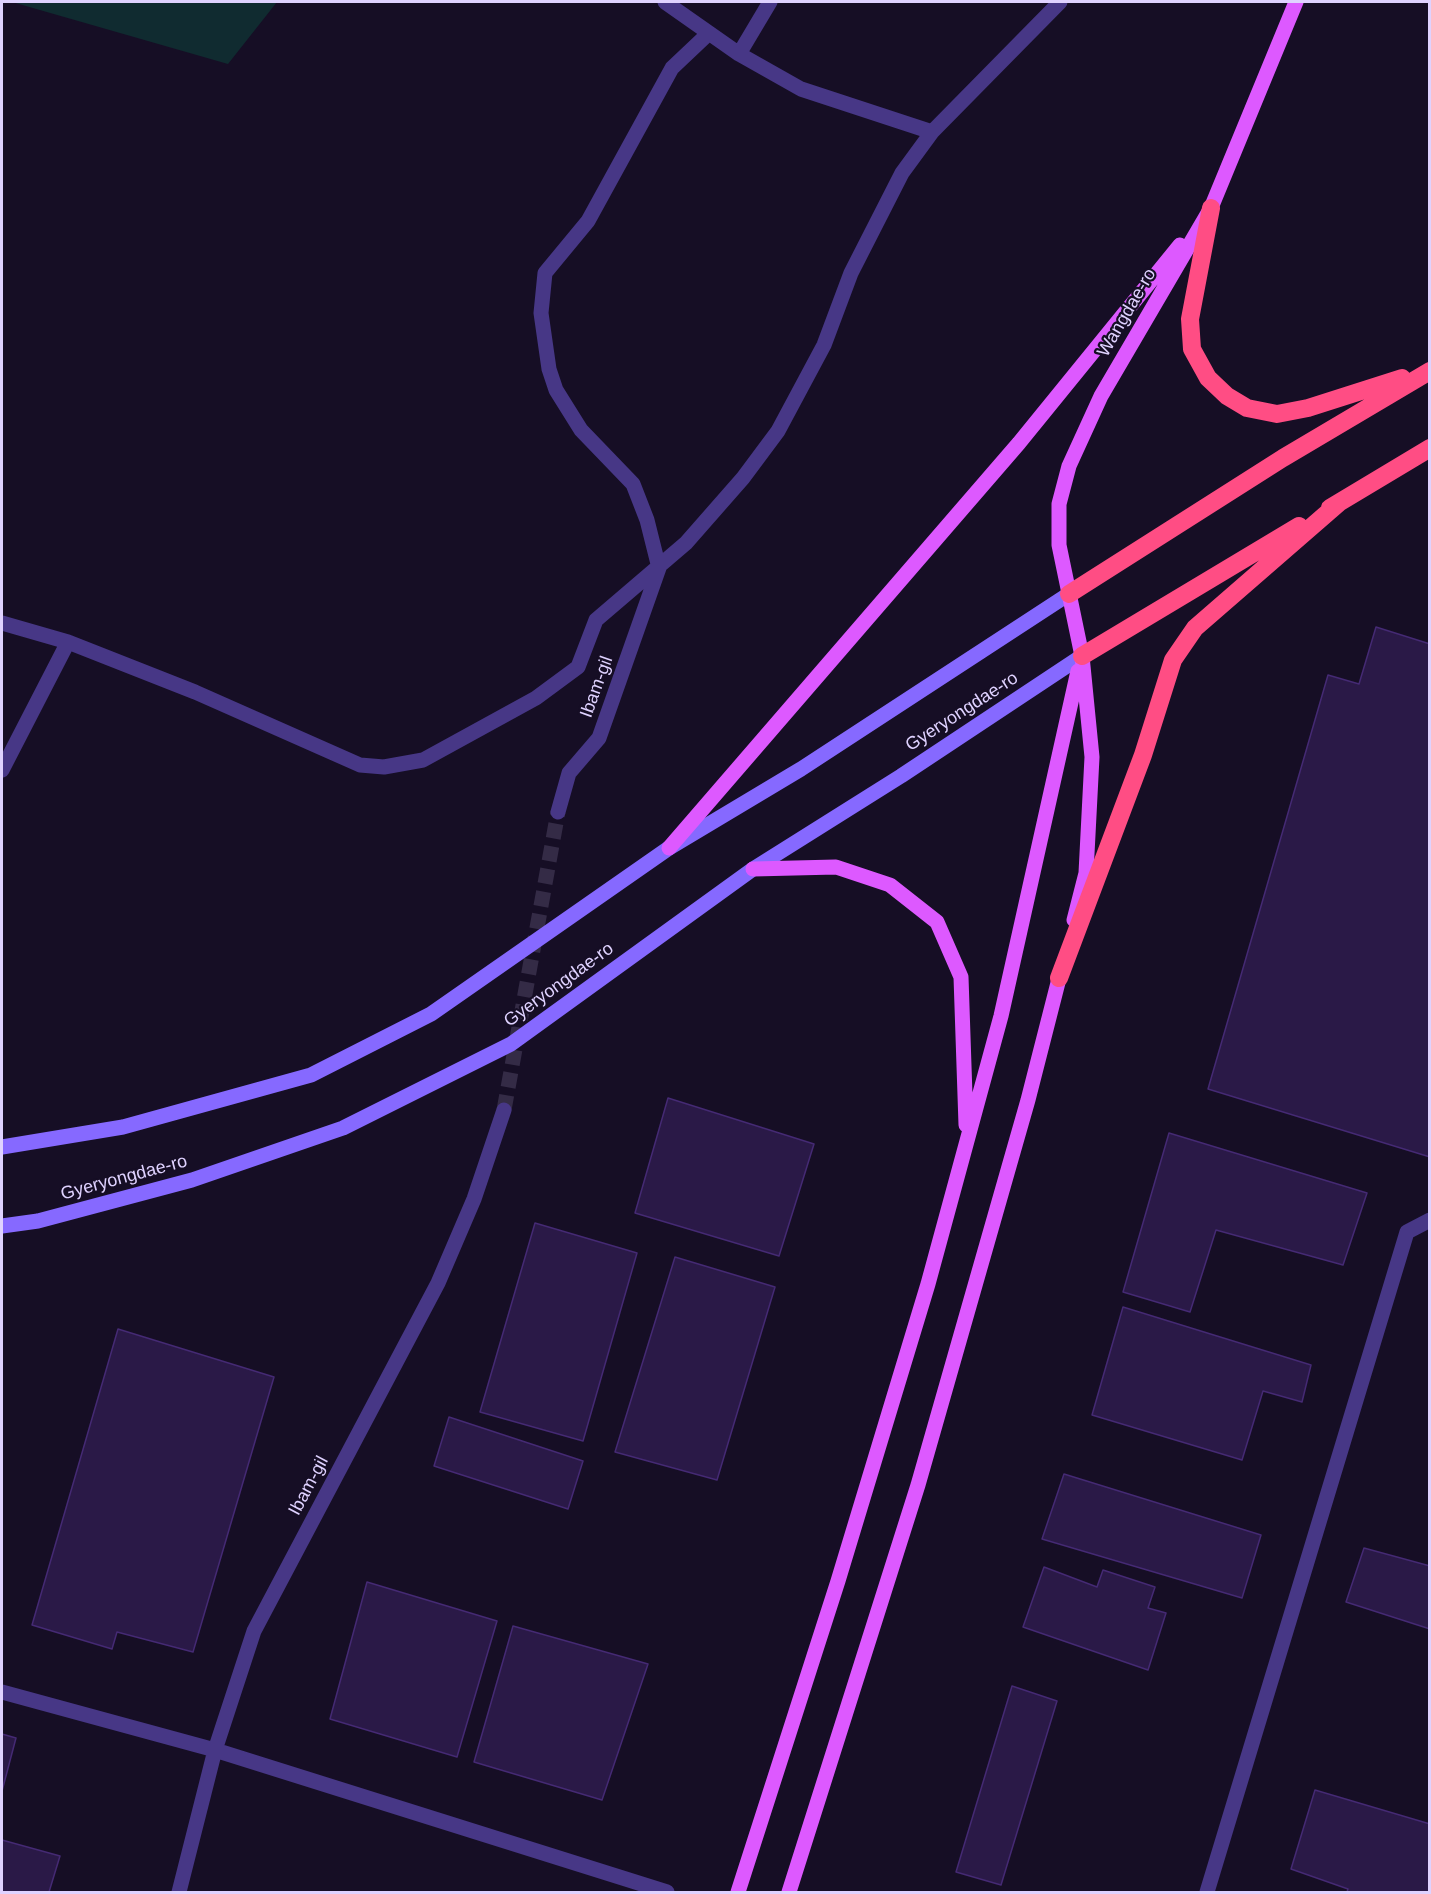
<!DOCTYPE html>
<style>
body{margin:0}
#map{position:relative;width:1431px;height:1894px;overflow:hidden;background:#160e25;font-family:Arial,sans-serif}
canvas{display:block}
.frame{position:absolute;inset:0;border:3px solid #dfd2ff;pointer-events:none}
</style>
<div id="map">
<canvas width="1431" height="1894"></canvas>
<div class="frame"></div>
</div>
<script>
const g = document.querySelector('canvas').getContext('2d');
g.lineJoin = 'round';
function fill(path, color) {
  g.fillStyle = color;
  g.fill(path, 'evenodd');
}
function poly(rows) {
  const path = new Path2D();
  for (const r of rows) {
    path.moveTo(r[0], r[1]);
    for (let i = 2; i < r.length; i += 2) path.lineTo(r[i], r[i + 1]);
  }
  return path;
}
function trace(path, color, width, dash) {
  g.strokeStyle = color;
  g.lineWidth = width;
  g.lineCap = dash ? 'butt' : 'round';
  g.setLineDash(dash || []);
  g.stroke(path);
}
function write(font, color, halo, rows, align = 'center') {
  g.font = font + ' Arial,sans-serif';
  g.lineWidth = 4.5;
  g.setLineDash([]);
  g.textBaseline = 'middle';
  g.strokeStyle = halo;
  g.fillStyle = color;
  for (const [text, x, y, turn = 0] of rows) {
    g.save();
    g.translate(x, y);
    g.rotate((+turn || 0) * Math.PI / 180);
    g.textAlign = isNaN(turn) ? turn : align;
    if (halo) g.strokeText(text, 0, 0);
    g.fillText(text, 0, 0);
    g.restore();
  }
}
fill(poly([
 [12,2,277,2,228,64]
]), '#102b30');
const building = poly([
 [1376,627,1430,644,1430,1157,1208,1089,1328,675,1359,684,1376,627],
 [668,1098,814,1144,779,1256,635,1213,668,1098],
 [1169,1133,1367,1193,1343,1265,1216,1230,1190,1312,1123,1292,1169,1133],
 [535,1223,637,1253,583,1441,480,1412,535,1223],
 [675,1257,775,1287,717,1480,615,1452,675,1257],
 [1123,1307,1311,1365,1302,1402,1263,1391,1242,1460,1092,1415,1123,1307],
 [118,1329,274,1377,193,1652,117,1632,112,1649,32,1625,118,1329],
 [449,1417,583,1461,568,1509,434,1466,449,1417],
 [1064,1474,1261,1535,1242,1598,1042,1539,1064,1474],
 [1364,1548,1430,1566,1430,1629,1346,1602,1364,1548],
 [1044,1567,1097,1587,1103,1570,1155,1587,1148,1608,1166,1613,1148,1670,1023,1627,1044,1567],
 [367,1582,497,1621,457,1757,330,1719,367,1582],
 [513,1626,648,1664,602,1800,474,1762,513,1626],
 [1012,1686,1057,1701,1001,1885,956,1872,1012,1686],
 [2,1734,16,1738,2,1791,2,1734],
 [1315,1790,1430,1824,1430,1892,1347,1892,1348,1889,1291,1869,1315,1790],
 [2,1840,60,1856,49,1892,2,1892,2,1840]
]);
fill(building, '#2a1947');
trace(building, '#452a74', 1.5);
trace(poly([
 [504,1110,558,812]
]), '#342b46', 15, [15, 8]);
trace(poly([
 [665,2,739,54,801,89,932,132],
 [739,54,770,2],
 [659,568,647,520,633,484,581,430,556,390,549,369,541,313,545,273,588,221,672,68,709,33],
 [2,623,68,642,195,692,360,765,384,767,423,760,536,698,578,667,596,620,686,543,743,478,778,431,824,345,851,273,902,173,932,132,1060,2],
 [2,770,68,642],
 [558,812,569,773,599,738,659,568],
 [2,1692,215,1750,667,1892],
 [179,1892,215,1750,254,1631,438,1283,474,1199,504,1110],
 [1207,1892,1407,1232,1430,1220]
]), '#473786', 15);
trace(poly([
 [2,1147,123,1127,311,1075,431,1014,669,848,801,769,1069,594],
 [2,1226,38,1221,192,1180,343,1128,511,1044,753,869,901,776,1082,656]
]), '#8669ff', 15);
trace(poly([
 [669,848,1019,443,1180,245],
 [753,869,836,867,890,885,937,922,961,977,966,1125],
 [1074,920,1086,873,1092,757,1082,656,1059,545,1059,504,1069,466,1101,396,1211,208,1296,2],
 [738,1892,838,1581,928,1284,1001,1016,1078,671],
 [789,1892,918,1485,1028,1100,1062,967]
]), '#dd59ff', 15);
trace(poly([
 [1211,208,1190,319,1192,349,1208,378,1227,396,1247,408,1277,414,1308,408,1402,378],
 [1330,508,1430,448],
 [1069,594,1283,458,1430,371],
 [1082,656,1299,526],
 [1059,978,1143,755,1173,660,1195,628,1340,502]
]), '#ff4d84', 18);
write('18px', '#dfd2ff', '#160e25', [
 ["Wangdae-ro",1127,313,-60],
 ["Ibam-gil",597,687,-70],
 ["Gyeryongdae-ro",962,712,-33],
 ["Gyeryongdae-ro",559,985,-36],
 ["Gyeryongdae-ro",124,1178,-15],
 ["Ibam-gil",309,1486,-62]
]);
</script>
